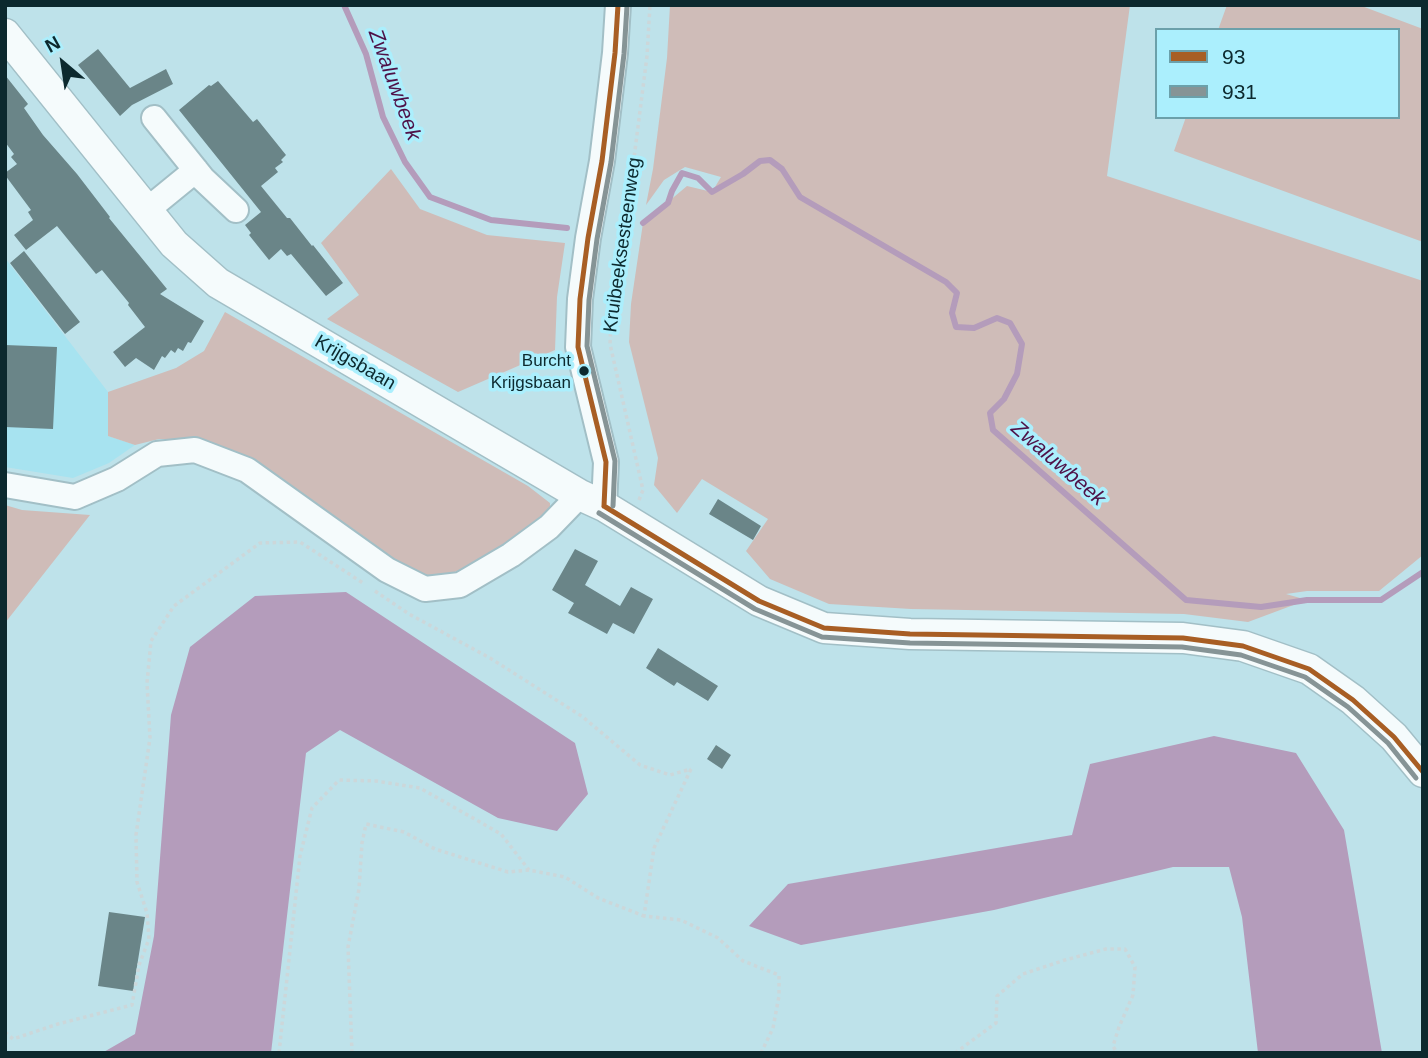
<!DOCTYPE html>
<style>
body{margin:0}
#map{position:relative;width:1428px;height:1058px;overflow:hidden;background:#bee2ea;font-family:Arial,sans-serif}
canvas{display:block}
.frame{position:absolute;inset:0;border:7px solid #0c292e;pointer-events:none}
.legend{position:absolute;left:1155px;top:28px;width:245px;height:91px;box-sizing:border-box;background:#abeffd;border:2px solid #6ba0aa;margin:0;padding:9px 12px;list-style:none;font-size:21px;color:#0c292e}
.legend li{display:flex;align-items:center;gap:14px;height:35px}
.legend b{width:35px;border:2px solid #6ba0aa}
.north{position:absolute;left:28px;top:28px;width:70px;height:70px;-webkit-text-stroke:5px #abeffd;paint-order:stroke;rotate:331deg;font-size:19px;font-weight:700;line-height:28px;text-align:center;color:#0c292e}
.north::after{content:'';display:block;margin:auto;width:24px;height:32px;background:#0c292e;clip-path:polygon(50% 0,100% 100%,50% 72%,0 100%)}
</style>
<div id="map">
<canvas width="1428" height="1058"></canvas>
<div class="frame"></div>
<ul class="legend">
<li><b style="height:9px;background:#a85e24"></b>93</li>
<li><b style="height:9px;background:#869496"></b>931</li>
</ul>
<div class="north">N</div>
</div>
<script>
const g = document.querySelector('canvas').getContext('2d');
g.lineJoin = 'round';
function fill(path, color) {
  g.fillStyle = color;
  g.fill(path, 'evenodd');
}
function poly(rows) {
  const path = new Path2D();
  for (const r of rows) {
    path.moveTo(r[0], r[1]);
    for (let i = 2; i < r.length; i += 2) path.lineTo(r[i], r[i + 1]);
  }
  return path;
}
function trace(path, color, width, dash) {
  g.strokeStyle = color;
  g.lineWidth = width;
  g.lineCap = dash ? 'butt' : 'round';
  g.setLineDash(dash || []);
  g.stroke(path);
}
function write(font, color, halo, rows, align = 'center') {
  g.font = font + ' Arial,sans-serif';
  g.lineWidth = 7;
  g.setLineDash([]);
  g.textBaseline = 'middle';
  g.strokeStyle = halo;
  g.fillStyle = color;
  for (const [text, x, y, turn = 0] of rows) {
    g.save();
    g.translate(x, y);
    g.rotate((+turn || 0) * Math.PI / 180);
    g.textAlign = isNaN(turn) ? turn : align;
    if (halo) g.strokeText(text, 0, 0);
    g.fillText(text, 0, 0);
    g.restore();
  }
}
fill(poly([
 [5,258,108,392,108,436,135,445,109,463,73,478,5,467]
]), '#a7e3f0');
fill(poly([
 [670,5,1130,5,1107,176,1423,281,1423,555,1379,591,1307,591,1286,594,1307,600,1248,622,1184,614,911,609,829,604,770,579,746,551,768,519,702,479,677,513,654,485,658,458,629,342,631,304,643,223,687,186,712,192,721,177,685,167,664,180,646,205,653,169,667,58],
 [1227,5,1359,5,1423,29,1423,242,1174,151,1186,117,1398,117,1398,30,1218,30],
 [391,169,420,209,487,235,565,243,557,297,555,350,458,392,327,319,359,295,321,243],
 [225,312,528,486,550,503,550,512,514,539,475,563,448,575,425,576,398,562,248,459,194,439,159,439,135,445,108,436,108,392,176,368,204,351],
 [5,505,22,510,90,515,5,623]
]), '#cfbcb8');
fill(poly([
 [346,592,575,743,588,794,557,831,498,818,340,730,306,753,271,1053,102,1053,135,1034,154,936,171,715,190,647,255,596],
 [1214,736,1296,753,1344,830,1382,1053,1258,1053,1242,917,1229,867,1173,867,994,910,801,945,749,926,788,884,1072,835,1090,764]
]), '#b49cbb');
trace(poly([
 [344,5,366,54,383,117,405,162,430,197,491,220,567,228],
 [643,223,668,203,672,191,682,173,698,178,712,192,743,174,760,161,770,160,782,169,800,197,946,282,957,293,952,313,956,327,974,328,997,318,1010,323,1022,344,1017,374,1004,399,990,413,993,430,1186,600,1261,607,1307,600,1381,600,1423,572]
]), '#b49cbb', 6);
fill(poly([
 [98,49,130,88,166,69,173,84,132,105,120,116,78,65],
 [5,75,28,104,24,108,43,135,77,174,110,217,109,218,167,289,160,294,204,321,191,343,188,342,183,351,178,348,175,353,171,350,165,358,162,356,154,370,136,358,125,367,113,352,145,327,128,305,129,303,102,270,96,274,57,226,26,250,14,235,33,220,28,212,31,210,5,175,5,173,17,164,11,157,14,154,5,142],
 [218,81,253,122,257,119,286,155,281,160,283,162,275,168,278,172,261,186,287,218,290,218,312,246,313,245,343,283,326,296,291,254,287,256,281,249,269,260,249,235,251,233,245,225,261,212,179,110,209,85,211,86],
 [24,251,80,322,65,334,10,263],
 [5,345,57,347,53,429,5,427],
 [718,499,761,526,753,540,709,514],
 [575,549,598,561,585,585,620,606,631,587,653,599,634,634,613,623,607,634,568,613,574,603,552,590],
 [658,648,718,686,708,701,677,682,674,686,646,668],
 [716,745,731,755,722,769,707,759],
 [109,912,145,917,133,991,98,986]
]), '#6a8588');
const minor = poly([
 [154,118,203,179,236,210],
 [147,210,196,170],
 [5,485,75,497,117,479,157,454,195,450,247,470,387,570,425,589,460,585,511,555,549,527,580,495],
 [604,506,606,462,578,347,580,299,588,238,602,161,615,53,618,5]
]);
const major = poly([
 [5,34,174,244,218,283,580,495,604,506,759,601,824,628,910,634,1183,638,1243,646,1309,669,1353,700,1394,737,1423,772]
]);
trace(minor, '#a2bfc6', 28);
trace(major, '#a2bfc6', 33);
trace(poly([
 [639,500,643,490,610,344,612,302,633,166,647,56,650,5],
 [375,591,409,614,490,658,583,717,640,765,670,775,691,769],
 [691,769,654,848,644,916,681,920,718,938,743,961,779,975,779,996,773,1028,761,1053],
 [5,1032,13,1039,58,1024,132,1005,139,965,149,939,147,913,137,882,136,835,150,738,147,683,151,641,174,606,260,543,300,542,363,583],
 [279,1053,300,856,312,808,339,780,376,781,420,788,501,834,529,870],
 [352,1053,348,947,359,889,362,843,366,824,404,832,435,849,508,872,529,870,565,877,598,898,644,916],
 [955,1053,996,1023,997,996,1023,974,1065,960,1106,949,1125,949,1135,967,1133,995,1119,1027,1113,1046,1117,1053]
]), '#ccd7da', 3.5, [3.5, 3.5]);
trace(minor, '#f5fbfc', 24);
trace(major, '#f5fbfc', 30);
trace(poly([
 [604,506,759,601,824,628,910,634,1183,638,1243,646,1309,669,1353,700,1394,737,1423,772],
 [604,506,606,462,578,347,580,299,588,238,602,161,615,53,618,5]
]), '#a85e24', 5);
trace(poly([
 [613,506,615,461,587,346,589,300,597,239,611,162,624,54,627,6],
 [599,513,755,609,822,637,910,643,1182,647,1241,655,1305,677,1348,707,1388,743,1416,778]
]), '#869496', 5);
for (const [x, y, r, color] of [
 [584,371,6,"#0c292e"]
]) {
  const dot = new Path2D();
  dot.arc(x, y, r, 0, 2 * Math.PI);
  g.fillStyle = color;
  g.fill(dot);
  trace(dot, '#abeffd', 2.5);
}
write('17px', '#0c292e', '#abeffd', [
 ["Burcht",571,361],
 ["Krijgsbaan",571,383]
], 'right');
write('19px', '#0c292e', '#abeffd', [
 ["Kruibeeksesteenweg",623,245,-82],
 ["Krijgsbaan",355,363,30]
]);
write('italic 21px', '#4e1248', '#abeffd', [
 ["Zwaluwbeek",394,85,70],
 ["Zwaluwbeek",1058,464,41]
]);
</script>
